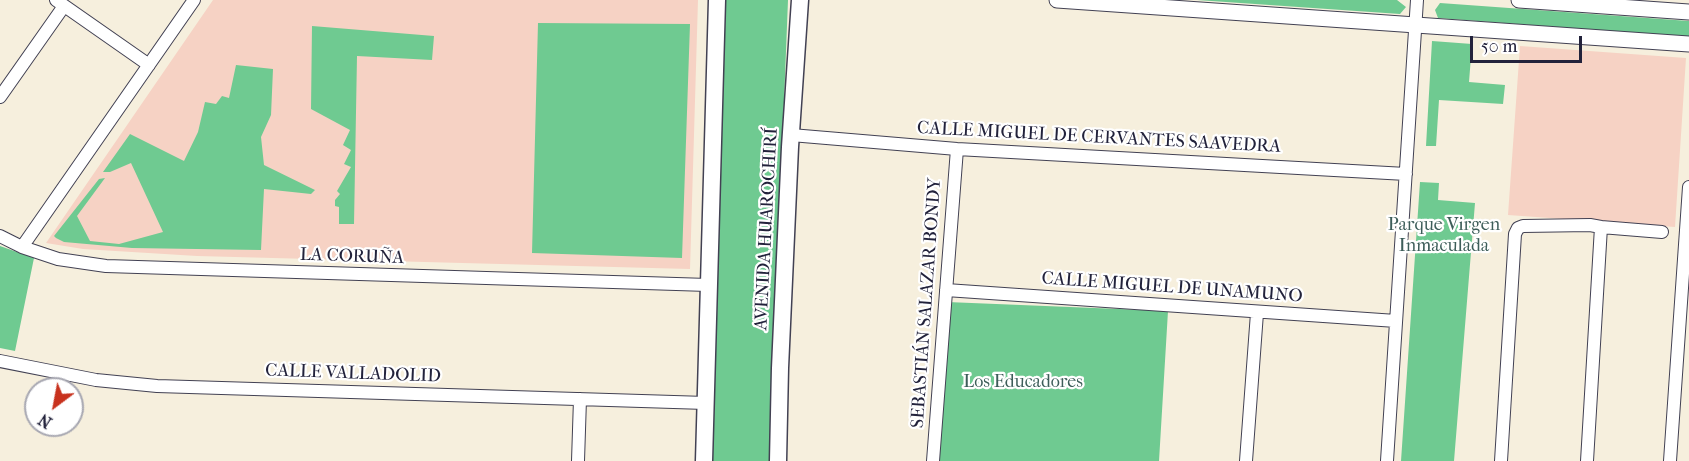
<!DOCTYPE html>
<meta charset="utf-8">
<style>
body{margin:0}
#map{position:relative;width:1689px;height:461px;overflow:hidden;background:#f6efdd;font-family:"IM FELL French Canon",serif}
canvas{display:block}
.north{position:absolute;left:24px;top:377px;width:60px;height:60px;box-sizing:border-box;background:#fff;border:2px solid #a7a7b1;border-radius:50%;rotate:212deg;font-size:16px;font-weight:700;line-height:24px;text-align:center;color:#22223b}
.north::after{content:'';display:block;margin:auto;width:21px;height:27px;background:#c8321e;clip-path:polygon(50% 0,100% 100%,50% 72%,0 100%)}
.scale{position:absolute;left:1470px;top:36px;width:112px;height:27px;box-sizing:border-box;border:3px solid #22223b;border-top:0;padding-left:8px;font-size:18px;line-height:21px;white-space:nowrap;color:#22223b;-webkit-text-stroke:4px #fff;paint-order:stroke}
</style>
<div id="map">
<canvas width="1689" height="461"></canvas>
<div class="north">N</div>
<div class="scale">50 m</div>
</div>
<script>
const g = document.querySelector('canvas').getContext('2d');
g.lineJoin = 'round';
function fill(path, color) {
  g.fillStyle = color;
  g.fill(path, 'evenodd');
}
function poly(rows) {
  const path = new Path2D();
  for (const r of rows) {
    path.moveTo(r[0], r[1]);
    for (let i = 2; i < r.length; i += 2) path.lineTo(r[i], r[i + 1]);
  }
  return path;
}
function trace(path, color, width, dash) {
  g.strokeStyle = color;
  g.lineWidth = width;
  g.lineCap = dash ? 'butt' : 'round';
  g.setLineDash(dash || []);
  g.stroke(path);
}
function write(font, color, halo, rows, align = 'center') {
  g.font = font + ' "IM FELL French Canon",serif';
  g.lineWidth = 4.5;
  g.setLineDash([]);
  g.textBaseline = 'middle';
  g.strokeStyle = halo;
  g.fillStyle = color;
  for (const [text, x, y, turn = 0] of rows) {
    g.save();
    g.translate(x, y);
    g.rotate((+turn || 0) * Math.PI / 180);
    g.textAlign = isNaN(turn) ? turn : align;
    if (halo) g.strokeText(text, 0, 0);
    g.fillText(text, 0, 0);
    g.restore();
  }
}
fill(poly([
 [213,0,698,0,690,269,197,256,83,249,46,243],
 [1520,46,1686,58,1675,227,1508,215]
]), '#f6d2c4');
fill(poly([
 [726,0,788,0,770,461,709,461],
 [1197,0,1397,0,1406,7,1400,14],
 [1440,3,1689,21,1689,37,1438,18,1435,10],
 [538,23,690,24,682,258,532,253],
 [312,26,434,36,432,60,357,56,354,224,339,224,339,207,335,206,335,200,340,194,337,191,351,167,344,164,351,150,343,145,350,130,311,109],
 [1432,41,1472,44,1469,82,1505,85,1503,104,1439,100,1436,146,1426,146],
 [236,65,273,69,271,115,261,137,264,165,315,190,311,194,264,189,261,250,132,248,64,242,56,238,54,236,99,179,105,178,77,216,90,241,119,244,163,232,131,163,110,172,103,172,130,134,184,161,198,132,205,102,216,104,222,96,229,98],
 [1420,182,1439,183,1438,200,1475,203,1454,461,1401,461],
 [0,246,34,258,15,351,0,348],
 [947,302,1168,311,1159,461,939,461]
]), '#6fca91');
const minor = poly([
 [56,0,149,65],
 [0,97,64,6],
 [791,135,957,149,1406,174],
 [1601,227,1662,232],
 [0,236,22,247,58,259,106,266,708,285],
 [22,247,194,0],
 [946,290,1396,321],
 [0,361,96,380,157,386,706,403],
 [578,461,580,399],
 [933,461,957,149],
 [1246,461,1257,313],
 [1387,461,1417,0],
 [1501,461,1515,234,1518,228,1523,226,1590,225,1601,227,1587,461],
 [1670,461,1689,187]
]);
const tertiary = poly([
 [1057,0,1689,44],
 [1519,0,1689,12]
]);
const secondary = poly([
 [704,461,717,0],
 [778,461,780,368,790,147,800,0]
]);
trace(minor, '#424153', 14);
trace(tertiary, '#424153', 17);
trace(secondary, '#424153', 19);
trace(minor, '#fff', 12);
trace(tertiary, '#fff', 15);
trace(secondary, '#fff', 16);
write('18px', '#22223b', '#fff', [
 ["CALLE MIGUEL DE CERVANTES SAAVEDRA",1099,138,3],
 ["AVENIDA HUAROCHIRÍ",767,229,-87],
 ["LA CORUÑA",352,257,2],
 ["CALLE MIGUEL DE UNAMUNO",1172,288,4],
 ["SEBASTIÁN SALAZAR BONDY",927,303,-86],
 ["CALLE VALLADOLID",353,374,2]
]);
write('18px', '#3d5d59', '#fff', [
 ["Parque Virgen",1444,226],
 ["Inmaculada",1444,247],
 ["Los Educadores",1023,383]
]);
</script>
